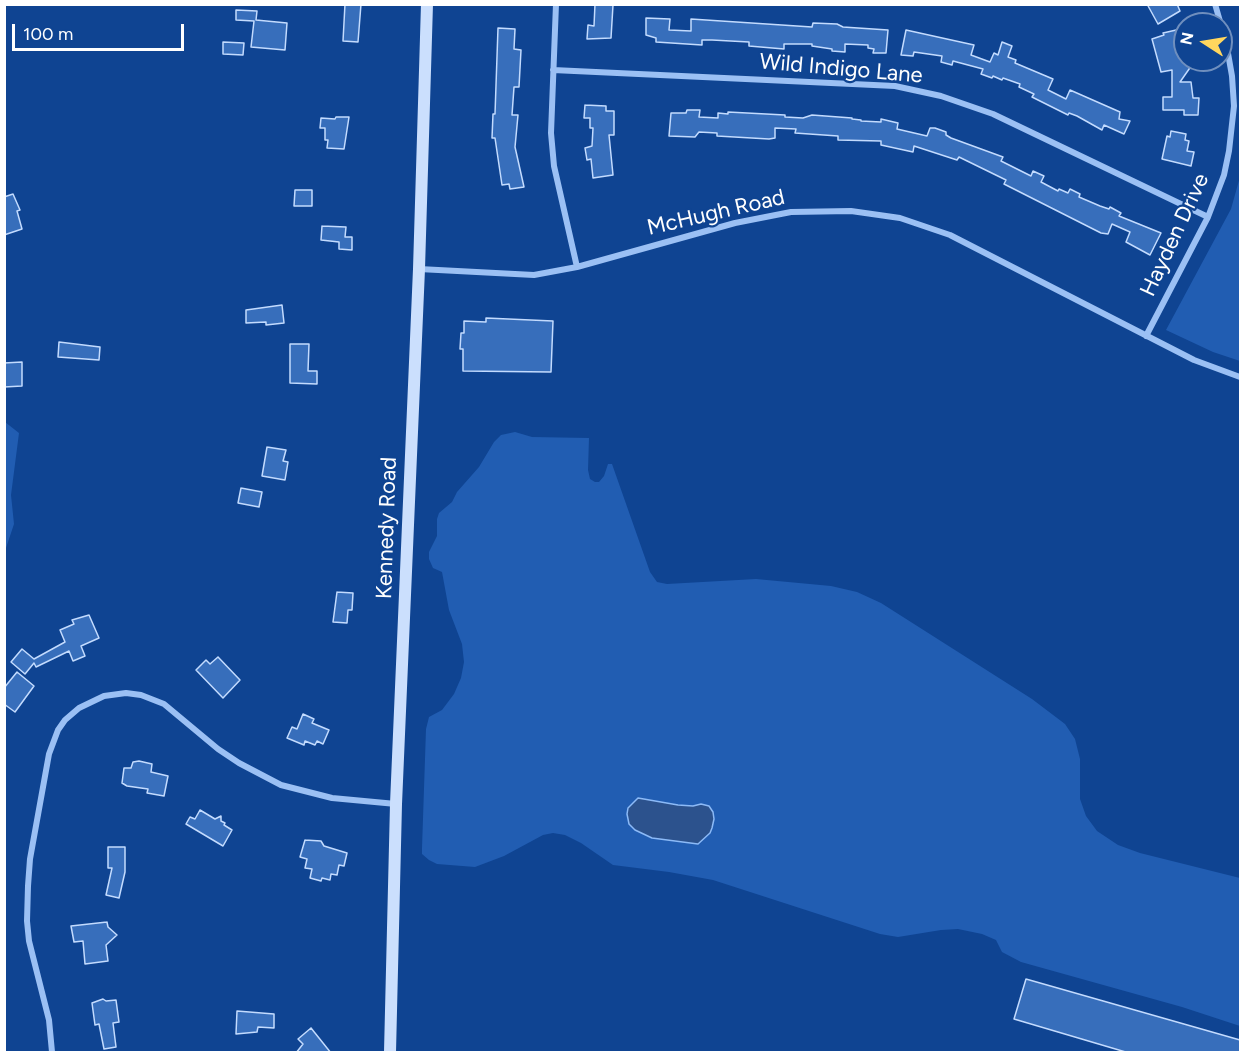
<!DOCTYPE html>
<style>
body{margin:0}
#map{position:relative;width:1245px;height:1057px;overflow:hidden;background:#0f4492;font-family:Figtree,sans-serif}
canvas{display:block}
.frame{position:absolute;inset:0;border:6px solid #fff;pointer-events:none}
.north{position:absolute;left:1173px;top:12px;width:60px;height:60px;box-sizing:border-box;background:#0f4492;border:2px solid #6f8fbe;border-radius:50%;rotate:282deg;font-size:16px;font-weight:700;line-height:24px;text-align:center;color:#fff}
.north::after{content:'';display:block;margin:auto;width:21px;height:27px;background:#ffd65e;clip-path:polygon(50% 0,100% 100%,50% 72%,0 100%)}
.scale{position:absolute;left:12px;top:24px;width:172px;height:27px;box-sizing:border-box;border:3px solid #fff;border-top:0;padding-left:8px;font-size:18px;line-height:21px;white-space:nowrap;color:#fff;-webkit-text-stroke:4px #0f4492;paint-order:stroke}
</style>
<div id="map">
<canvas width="1245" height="1057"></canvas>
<div class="frame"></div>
<div class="north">N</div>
<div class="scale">100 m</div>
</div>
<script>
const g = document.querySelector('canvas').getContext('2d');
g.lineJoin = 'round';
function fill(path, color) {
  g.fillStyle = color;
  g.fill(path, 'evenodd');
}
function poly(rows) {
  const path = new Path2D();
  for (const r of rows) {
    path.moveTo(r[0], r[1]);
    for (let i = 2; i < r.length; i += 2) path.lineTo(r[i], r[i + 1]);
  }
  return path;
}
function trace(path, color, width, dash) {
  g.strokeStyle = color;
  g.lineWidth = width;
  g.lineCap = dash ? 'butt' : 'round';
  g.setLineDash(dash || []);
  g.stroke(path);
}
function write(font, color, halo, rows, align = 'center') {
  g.font = font + ' Figtree,sans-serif';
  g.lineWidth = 4.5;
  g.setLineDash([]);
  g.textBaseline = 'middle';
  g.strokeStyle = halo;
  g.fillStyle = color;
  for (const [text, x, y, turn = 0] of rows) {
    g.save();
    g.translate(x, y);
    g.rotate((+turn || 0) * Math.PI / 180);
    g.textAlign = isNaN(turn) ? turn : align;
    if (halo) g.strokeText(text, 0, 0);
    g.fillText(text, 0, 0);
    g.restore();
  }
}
fill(poly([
 [1240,177,1240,361,1213,352,1166,330,1231,209],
 [5,422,19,433,11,495,14,524,5,551],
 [515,432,532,437,589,438,588,470,590,479,595,482,599,482,604,476,608,464,612,464,650,572,657,582,667,584,756,579,831,586,857,592,881,603,1032,699,1065,724,1075,739,1080,759,1080,799,1086,816,1097,831,1118,845,1140,853,1240,878,1240,1026,1182,1007,1021,962,1002,952,996,940,982,934,958,929,941,930,898,937,880,934,713,880,669,872,613,865,581,843,565,835,553,833,543,835,504,856,475,867,437,864,429,860,422,854,422,848,426,729,429,717,442,710,454,694,461,678,464,662,462,644,449,610,442,572,433,568,429,559,429,552,437,536,437,519,439,513,452,502,457,492,479,467,494,442,501,435],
 [644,799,678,805,693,806,701,804,709,806,652,838]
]), '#215db2');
const water = poly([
 [638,798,678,805,693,806,701,804,709,806,713,812,714,819,712,828,710,833,698,844,652,838,635,830,629,824,627,814,628,808,638,798]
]);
fill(water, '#2c528d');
trace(water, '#8cbaf7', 1.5);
const building = poly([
 [345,4,361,4,358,42,343,41,345,4],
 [595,4,613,5,611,38,587,39,588,25,594,26,595,4],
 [1147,4,1177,4,1180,11,1158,24,1147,4],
 [236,10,257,11,256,20,287,23,285,50,251,47,254,21,236,20,236,10],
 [646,18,670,19,669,30,691,31,691,19,812,27,813,23,837,24,843,27,888,30,886,53,873,53,874,49,868,48,868,45,845,44,845,52,832,51,832,49,812,46,812,44,784,44,784,49,749,46,749,42,712,40,702,40,702,45,656,42,656,38,646,35,646,18],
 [498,28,515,29,514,49,521,50,519,87,514,87,512,115,518,115,515,147,524,187,510,189,509,184,502,185,495,138,492,138,493,114,495,114,498,28],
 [1185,28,1185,60,1194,62,1180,82,1191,82,1193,98,1199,98,1198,115,1184,115,1184,110,1163,110,1163,97,1172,97,1172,70,1161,72,1152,39,1164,35,1163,33,1185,28],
 [906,30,974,45,971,55,990,62,994,53,998,55,1002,42,1012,46,1008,57,1016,60,1015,63,1053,79,1048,90,1066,99,1070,90,1120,112,1119,119,1130,121,1124,134,1104,125,1102,130,1077,116,1069,113,1068,115,1032,97,1034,94,1019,87,1020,84,1003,78,1002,80,993,76,992,78,981,74,983,69,953,61,952,65,941,62,942,56,914,52,913,56,901,55,906,30],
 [223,42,244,43,243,55,223,54,223,42],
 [585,105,606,106,606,111,614,111,614,135,609,135,613,175,593,178,591,159,587,160,585,148,592,146,593,128,590,128,590,118,584,118,585,105],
 [687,110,700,110,699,117,718,118,718,113,728,114,728,112,785,115,785,117,803,118,812,115,852,118,852,119,861,120,861,121,881,122,881,119,898,123,897,129,927,136,930,128,935,128,946,132,946,135,951,138,1003,157,1001,161,1031,176,1033,171,1044,176,1041,182,1058,191,1059,189,1068,193,1070,189,1080,194,1079,197,1100,206,1109,209,1110,207,1121,213,1119,216,1161,233,1150,255,1126,242,1130,232,1112,224,1108,234,1101,233,1004,184,1006,180,959,157,957,160,914,146,913,152,881,145,881,141,838,140,838,136,795,133,796,129,775,128,775,138,769,139,717,136,717,133,699,132,695,137,669,136,671,113,686,113,687,110],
 [336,117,349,117,344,149,327,148,328,140,325,140,325,128,320,128,321,118,335,119,336,117],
 [1171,131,1186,134,1185,140,1189,141,1187,151,1194,152,1191,166,1162,159,1167,136,1170,137,1171,131],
 [295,190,312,190,312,206,294,206,295,190],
 [13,194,20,210,17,211,22,229,4,235,4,197,13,194],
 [322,226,346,227,345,237,352,237,352,250,339,249,339,242,321,240,322,226],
 [282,305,284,323,266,325,266,322,246,323,246,310,282,305],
 [486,318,553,321,551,372,463,371,463,349,460,349,461,333,464,333,464,321,486,322,486,318],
 [59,342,100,347,99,360,58,357,59,342],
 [290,344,309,344,308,371,317,371,317,384,290,383,290,344],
 [22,362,22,386,4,387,4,363,22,362],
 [267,447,286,450,283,461,288,462,285,480,262,476,267,447],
 [241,488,262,492,259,507,238,503,241,488],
 [337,592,353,593,352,610,348,610,347,623,333,622,337,592],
 [89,615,99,638,81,646,85,656,73,661,69,651,36,667,34,663,25,674,11,662,22,649,34,659,65,642,60,630,74,624,72,620,89,615],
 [218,657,240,680,223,698,196,670,206,660,210,664,218,657],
 [17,672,34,686,15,712,4,704,4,688,17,672],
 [303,714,314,719,312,723,329,730,323,744,317,741,315,745,305,741,304,745,287,738,292,727,297,729,303,714],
 [139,761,152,764,151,772,168,776,164,796,147,793,148,789,127,786,122,783,124,768,131,768,133,762,139,761],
 [200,810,215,819,221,816,221,821,225,823,224,825,232,830,223,846,186,824,190,817,195,819,200,810],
 [305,840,321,841,324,846,347,853,344,866,339,865,337,875,331,874,330,880,322,878,321,881,310,878,312,869,305,868,307,859,300,857,305,840],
 [108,847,125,847,125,872,119,898,106,895,112,868,108,868,108,847],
 [107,922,108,927,117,935,106,945,108,961,85,964,83,941,74,942,71,926,107,922],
 [1026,979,1240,1040,1240,1053,1129,1053,1014,1019,1026,979],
 [103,999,106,1001,116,1000,119,1022,113,1023,116,1047,104,1049,99,1024,95,1025,92,1003,103,999],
 [237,1011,274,1014,274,1028,258,1027,257,1032,236,1034,237,1011],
 [311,1028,331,1053,296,1053,303,1044,298,1039,311,1028]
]);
fill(building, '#376ebb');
trace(building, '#c3dbfe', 1.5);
trace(poly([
 [556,4,551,133,554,166,577,267],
 [553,70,895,86,941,96,993,114,1208,217],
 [419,269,534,275,577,267,735,223,791,212,851,211,900,218,950,235,1194,360,1240,377],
 [1146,336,1208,217,1224,175,1229,151,1234,106,1232,76,1226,42,1215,4],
 [52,1052,49,1020,29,941,27,921,28,886,30,859,49,754,58,730,65,720,79,708,104,696,126,693,141,695,164,704,218,749,239,763,281,785,332,798,396,804]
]), '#9bc0f4', 6);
trace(poly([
 [390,1052,396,804,419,269,427,4]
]), '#cbdffd', 12);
write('22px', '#fff', '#0f4492', [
 ["Wild Indigo Lane",841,69,5],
 ["McHugh Road",716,213,-13],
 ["Hayden Drive",1175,235,-65],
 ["Kennedy Road",387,528,-88]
]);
</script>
